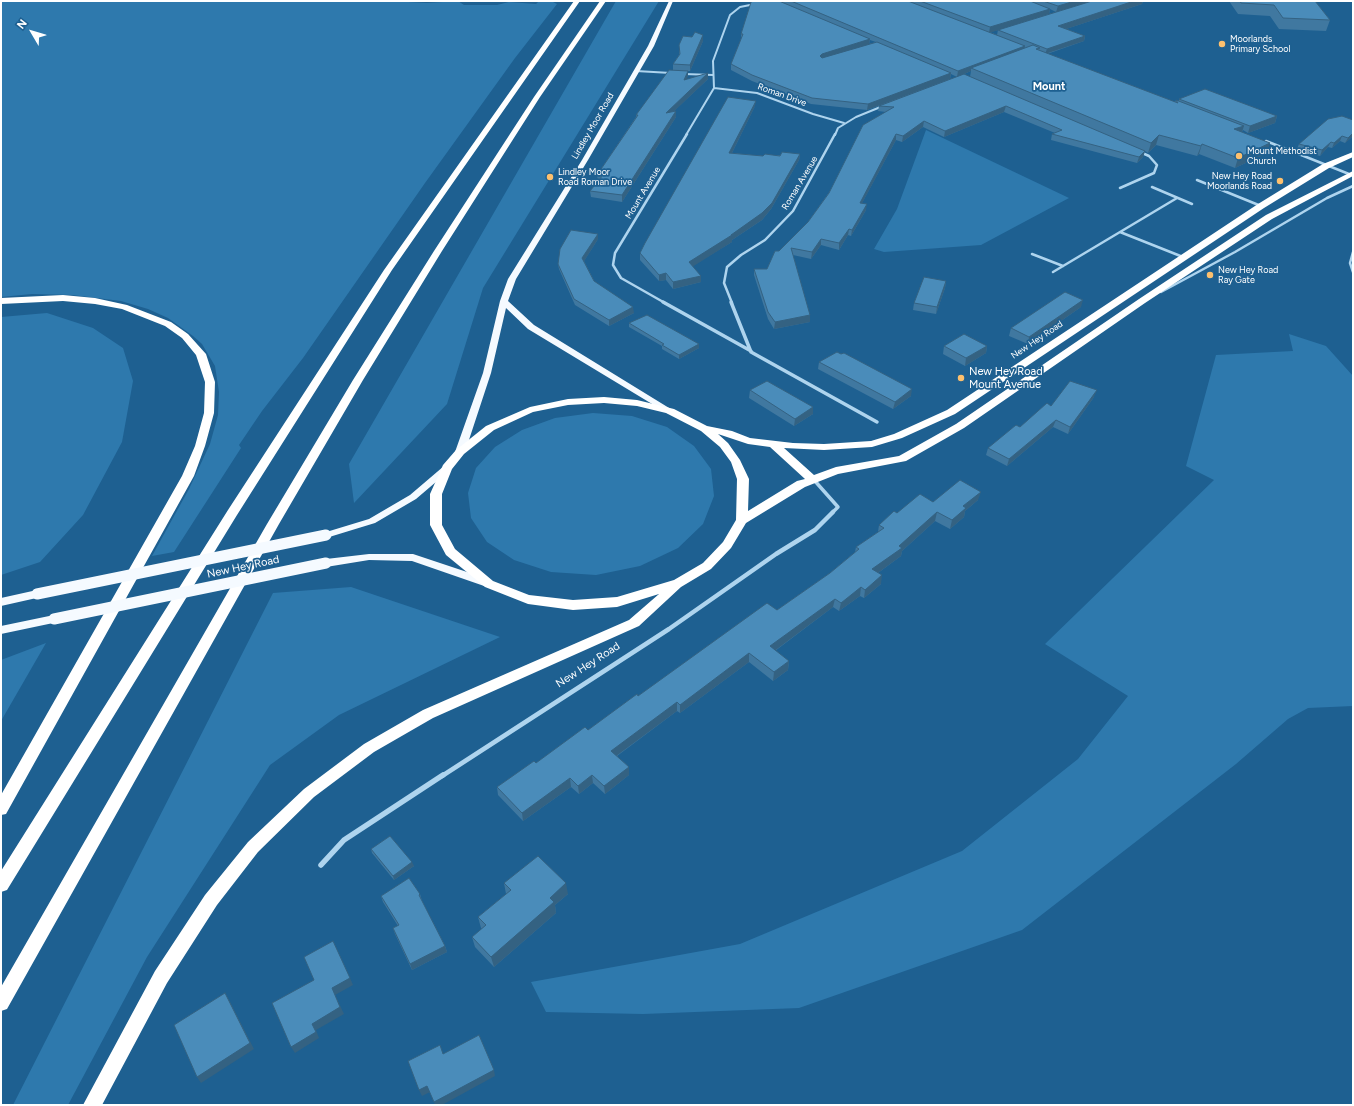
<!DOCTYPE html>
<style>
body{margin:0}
#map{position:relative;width:1354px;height:1106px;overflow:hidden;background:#1e6091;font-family:Figtree,sans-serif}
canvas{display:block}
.frame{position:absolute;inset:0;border:2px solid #fff;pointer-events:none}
.north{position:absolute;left:12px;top:12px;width:40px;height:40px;-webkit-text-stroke:3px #1e6091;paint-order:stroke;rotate:308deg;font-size:11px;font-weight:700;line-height:16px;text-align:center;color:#fff}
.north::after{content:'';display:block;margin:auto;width:14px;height:18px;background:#fff;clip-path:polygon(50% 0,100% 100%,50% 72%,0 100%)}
</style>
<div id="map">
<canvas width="1354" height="1106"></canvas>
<div class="frame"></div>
<div class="north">N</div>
</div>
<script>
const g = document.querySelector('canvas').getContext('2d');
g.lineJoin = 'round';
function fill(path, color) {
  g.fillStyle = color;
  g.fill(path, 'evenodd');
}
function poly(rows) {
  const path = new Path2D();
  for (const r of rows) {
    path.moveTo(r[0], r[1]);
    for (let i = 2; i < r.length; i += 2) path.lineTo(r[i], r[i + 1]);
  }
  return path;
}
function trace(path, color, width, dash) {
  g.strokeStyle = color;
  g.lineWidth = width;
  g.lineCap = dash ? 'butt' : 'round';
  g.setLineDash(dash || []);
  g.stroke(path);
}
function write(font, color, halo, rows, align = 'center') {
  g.font = font + ' Figtree,sans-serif';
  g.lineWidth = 3.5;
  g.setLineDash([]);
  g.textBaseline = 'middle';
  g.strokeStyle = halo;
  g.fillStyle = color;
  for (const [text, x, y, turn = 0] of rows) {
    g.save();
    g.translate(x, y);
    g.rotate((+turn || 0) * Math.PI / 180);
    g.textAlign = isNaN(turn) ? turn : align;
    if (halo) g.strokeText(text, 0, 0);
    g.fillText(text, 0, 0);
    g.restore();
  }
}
fill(poly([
 [1,1,405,1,408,2,427,3,458,1,464,5,497,5,509,2,536,4,539,1,559,1,553,2,557,4,515,58,425,183,303,358,262,411,239,445,241,448,174,552,152,556,189,489,210,444,218,415,219,392,215,366,202,344,193,336,168,318,148,309,121,301,72,295,32,294,1,297],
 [616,1,659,1,483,288,447,404,354,503,349,464],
 [926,130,1069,198,981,245,884,252,874,249,897,209],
 [47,313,93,328,123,348,133,381,122,442,83,515,40,562,1,575,1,317],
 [1289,334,1326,346,1353,376,1353,706,1308,708,1288,719,1236,764,1022,930,799,1008,643,1014,546,1012,531,982,740,944,962,851,1078,759,1128,696,1045,644,1214,480,1186,466,1216,355,1293,351],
 [593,413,632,416,667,427,694,446,711,469,714,496,703,524,678,548,640,566,596,575,551,572,514,560,487,542,471,518,468,493,476,468,495,447,522,430,555,418],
 [351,587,500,637,339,715,270,765,147,957,68,1105,13,1105,273,593],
 [46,643,1,721,1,660]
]), '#2e79ad');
trace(poly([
 [636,71,671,73],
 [684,74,713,75],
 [714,88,757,93,813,114,844,123],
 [686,135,714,88,713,61,730,15,740,7,755,4],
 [835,135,838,128,856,117,883,106]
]), '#aed4ee', 2);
trace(poly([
 [1266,141,1349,174],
 [1197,180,1261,206],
 [1152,187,1192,204],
 [1120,188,1154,173,1157,165,1149,156,1140,152],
 [1120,232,1183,257],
 [1353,252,1350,263,1353,272],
 [1032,254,1063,266],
 [1053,272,1177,198],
 [1161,292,1235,252,1327,198,1353,186],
 [665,303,621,278,613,265,615,253,687,134],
 [732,303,724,283,727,267,741,255,765,240,793,211,835,134]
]), '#aed4ee', 2.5);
trace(poly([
 [663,302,751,351],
 [731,302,751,352,877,422],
 [814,480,838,507,832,513]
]), '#aed4ee', 3.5);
trace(poly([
 [442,776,669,629,776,554,815,530,833,512]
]), '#aed4ee', 4.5);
trace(poly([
 [321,865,344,840,443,775]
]), '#aed4ee', 5.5);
fill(poly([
 [669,1,673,1,654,46,588,160,516,279,508,301,534,325,674,411,670,414,667,413,528,329,506,308,491,373,465,452,463,454,457,454,455,452,483,373,500,301,508,279,582,160,648,46,669,1],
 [447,465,450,466,452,468,450,470,416,499,375,523,326,538,321,535,323,533,369,519,410,495,444,466,447,465],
 [369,554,413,554,491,580,492,583,491,586,487,587,412,561,369,560,326,567,321,563,326,559,369,554],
 [37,590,41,591,42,594,41,597,1,606,1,598,37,590],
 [54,615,58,616,59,619,58,622,1,634,1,626,54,615]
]), '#f5faff');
fill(poly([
 [574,1,580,1,392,270,237,515,7,890,1,892,1,871,228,510,384,270,574,1],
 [600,1,606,1,540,97,442,251,363,380,279,524,7,1009,1,1011,1,987,267,524,353,380,434,251,534,97,600,1],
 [1353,152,1353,157,1329,168,1264,208,955,414,902,438,872,447,824,450,784,448,814,475,836,467,899,456,956,424,1139,299,1266,215,1353,171,1353,176,1272,219,1145,303,964,428,906,461,838,474,805,487,746,523,731,548,711,569,681,587,639,626,433,718,374,752,314,797,258,852,217,905,167,983,102,1105,83,1105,155,971,205,895,248,842,304,789,364,744,423,710,629,620,659,594,617,607,573,610,528,604,485,587,446,555,430,525,430,494,443,465,456,450,486,426,530,407,568,399,604,397,637,400,674,409,707,426,732,431,750,438,793,443,824,444,871,441,894,434,947,410,1258,204,1323,164,1353,152],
 [604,403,637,406,666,413,701,431,720,447,731,462,737,479,736,520,723,542,703,563,674,580,617,597,573,600,529,595,493,581,455,549,442,525,442,494,452,469,464,454,494,430,533,412,568,405,604,403],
 [718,434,748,444,770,447,805,479,797,481,748,511,749,479,740,460,728,443,718,434],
 [63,295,95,298,127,305,171,322,188,334,206,354,215,382,214,413,205,446,194,476,6,814,1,815,1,795,182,476,195,446,204,413,205,382,196,355,182,338,165,326,122,309,95,304,63,301,1,304,1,298,63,295]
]), '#fff');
trace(poly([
 [37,594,326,535],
 [54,619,326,563]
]), '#f5faff', 11);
fill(poly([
 [753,1,1143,1,1142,4,1066,29,1085,36,1084,41,1047,54,1175,102,1176,100,1179,101,1179,99,1277,116,1275,123,1248,133,1243,130,1242,132,1267,153,1235,168,1199,154,1197,156,1156,145,1148,153,1145,151,1143,157,1137,163,1051,140,1052,134,1055,133,1004,112,944,137,923,127,902,142,896,140,862,203,866,210,851,236,848,235,839,250,821,245,811,259,793,255,810,322,774,329,768,319,754,275,754,269,767,269,779,251,808,222,886,112,878,111,879,106,867,110,811,104,752,81,731,70,731,64,741,39,741,34],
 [1050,9,1056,12,1049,14],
 [998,30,997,35,990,32],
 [870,40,876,42,869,44],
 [971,71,970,77,950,79,951,74,957,77],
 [1229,1,1315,1,1330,20,1326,31,1279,29,1270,16,1238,14],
 [703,41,690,71,688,71,688,76,686,79,708,79,674,111,676,117,622,202,591,197,590,191,599,181,598,181,597,175,636,117,636,115,673,70,673,64,679,55,679,45],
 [755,106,732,153,763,156,800,154,799,160,771,209,762,220,732,240,732,242,692,266,701,282,673,289,666,280,659,281,640,260,640,253],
 [1353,120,1353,136,1345,143,1340,141,1332,148,1328,147,1320,156,1297,149,1299,144],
 [598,239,584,261,594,281,634,313,609,326,575,305,559,269,558,264],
 [946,281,945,288,936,314,913,310,914,303],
 [1081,307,1028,344,1009,336,1011,328],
 [629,323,699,348,679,359,662,349,662,346,629,327],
 [944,346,987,346,986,353,965,366,943,354],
 [819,362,911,396,893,409,818,369],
 [750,390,813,407,813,414,794,426,749,398],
 [1094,397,1068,434,1053,427,1007,466,986,455,988,448,1051,406],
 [978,500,965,511,964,517,950,529,935,521,902,551,901,556,878,573,881,584,864,598,860,596,839,611,833,607,775,651,789,661,788,670,773,681,749,662,680,713,677,711,617,756,629,767,629,775,605,794,593,783,579,794,571,787,523,821,498,795,497,787,536,763,588,730,638,696,777,610,830,573,855,552,856,547,878,532,879,525,897,513,933,502],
 [371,849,414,866,394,880,372,853],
 [504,883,568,894,555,905,556,913,494,967,475,947,472,937,482,929,481,928,478,917,506,894],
 [420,894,422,901,445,946,447,952,412,970,395,934,393,928,398,926,383,902,381,896]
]), '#4078a0');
fill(poly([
 [1075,1,1092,1,1056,12,1058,6],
 [1134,1,1143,1,1142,4,1057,32,1058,26],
 [1050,9,1049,14,989,33,990,27],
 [703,35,703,41,690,71,690,65],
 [1085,36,1084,41,1045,54,1047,49],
 [870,39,869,45,820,62,820,56,822,54],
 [1025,46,1024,51,971,68,971,71,957,77,958,71],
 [688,71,688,76,684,86,684,80],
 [708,73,708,79,666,119,666,113],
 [951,73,950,79,867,110,868,104],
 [756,101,755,106,729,159,729,153],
 [1006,106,1004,112,944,137,945,131],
 [676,111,676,117,622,202,622,195],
 [1277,116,1275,123,1248,133,1250,126],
 [924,121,923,127,902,142,903,136],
 [1244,126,1241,135,1234,129],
 [1353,133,1353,136,1345,143,1348,138],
 [896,134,896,140,859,209,860,203],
 [1159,135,1156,145,1148,153,1151,143],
 [1342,136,1340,141,1332,148,1334,143],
 [1331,142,1328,147,1320,156,1322,150],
 [1270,143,1267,153,1235,168,1238,158],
 [1202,144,1199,154,1197,156,1201,146],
 [1145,151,1143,157,1137,163,1139,157],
 [800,154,799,160,771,209,762,220,732,240,732,242,689,269,689,262,731,235],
 [867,204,866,210,851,236,852,230],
 [849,229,848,235,839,250,839,243],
 [598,234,598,239,583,263,582,258],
 [821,239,821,245,811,259,812,252],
 [666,273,666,280,659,281,659,275],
 [701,276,701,282,673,289,673,282],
 [946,281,945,288,936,314,937,307],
 [1083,300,1081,307,1028,344,1029,337],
 [633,307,634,313,609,326,609,320],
 [810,315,810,322,774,329,775,322],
 [699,344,699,348,679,359,679,355],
 [987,346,986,353,965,366,966,358],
 [912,389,911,396,893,409,895,402],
 [1097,390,1094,397,1068,434,1070,427],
 [813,407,813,414,794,426,795,419],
 [1056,420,1053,427,1007,466,1009,459],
 [981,492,978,500,965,511,964,517,950,529,952,520,963,506],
 [937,512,935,521,902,551,901,556,871,578,872,569],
 [882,575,881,584,864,598,865,590],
 [861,587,860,596,839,611,841,603],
 [835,599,833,607,769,655,770,646],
 [749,653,749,662,680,713,680,705],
 [789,661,788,670,773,681,774,672],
 [677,702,677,711,612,759,611,751],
 [629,767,629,775,605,794,604,786],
 [592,775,593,783,579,794,578,786],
 [570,778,571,787,523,821,522,813],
 [412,862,414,866,394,880,393,876],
 [566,883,568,894,555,905,556,913,494,967,491,957,550,898],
 [445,946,447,952,412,970,410,964],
 [350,978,353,985,335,995,344,1014,316,1030,319,1038,295,1053,291,1047,312,1024,332,988],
 [225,993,229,1000,254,1049,201,1083,197,1077],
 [494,1070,495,1076,442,1105,435,1105,434,1102],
 [427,1086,430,1092,422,1096,419,1090]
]), '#346282');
const building = poly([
 [753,1,779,1,870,39,822,54,820,56,822,58,877,42,951,73,868,104,812,98,752,75,731,64,743,34,741,34,751,2,753,1],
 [791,1,908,1,1025,46,958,71,791,1],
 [920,1,1030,1,1050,9,990,27,920,1],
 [1043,1,1075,1,1058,6,1043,1],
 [1092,1,1134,1,1058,26,1085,36,1047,49,998,30,1092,1],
 [1240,1,1315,1,1330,20,1283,18,1274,5,1241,3,1240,1],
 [695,32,703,35,690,65,673,64,680,54,679,45,683,36,692,37,695,32],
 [1033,45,1040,48,1036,49,1178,103,1176,100,1244,126,1234,129,1270,143,1238,158,1202,144,1201,146,1159,135,1151,143,971,68,1033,45],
 [669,70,688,71,684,80,708,73,666,113,676,111,622,195,590,191,603,175,597,175,638,115,636,115,669,70],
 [964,74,1145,151,1139,157,1052,134,1062,130,1006,106,945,131,924,121,903,136,896,134,860,203,867,204,852,230,849,229,839,243,821,239,812,252,791,248,810,315,775,322,768,312,754,269,767,269,775,251,779,251,808,222,829,193,863,125,894,107,879,106,964,74],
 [1205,89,1277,116,1250,126,1179,99,1205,89],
 [728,97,756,101,729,153,763,156,765,154,780,156,782,152,800,154,772,203,762,213,731,235,732,235,689,262,701,276,673,282,666,273,659,275,640,253,645,243,728,97],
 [1342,116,1353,120,1353,133,1348,138,1342,136,1334,143,1331,142,1322,150,1299,144,1328,119,1342,116],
 [571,230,598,234,582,258,594,281,633,307,609,320,574,299,558,264,560,249,571,230],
 [924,277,946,281,937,307,914,303,924,277],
 [1065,292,1083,300,1029,337,1011,328,1065,292],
 [647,315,699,344,679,355,662,345,664,344,629,323,647,315],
 [964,334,987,346,966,358,944,346,964,334],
 [837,352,841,354,844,353,912,389,895,402,819,362,837,352],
 [767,381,813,407,795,419,750,390,767,381],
 [1070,381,1097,390,1070,427,1056,420,1009,459,988,448,1016,425,1020,427,1047,403,1051,406,1070,381],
 [960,480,981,492,963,506,966,508,952,520,937,512,899,546,902,548,872,569,882,575,865,590,861,587,841,603,835,599,770,646,789,661,774,672,749,653,680,705,677,702,611,751,629,767,604,786,592,775,578,786,570,778,522,813,497,787,534,761,536,763,585,727,588,730,637,694,638,696,767,603,777,610,830,573,859,549,856,547,884,528,879,525,894,511,897,513,920,494,933,502,960,480],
 [390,836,412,862,393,876,371,849,390,836],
 [538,856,566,883,550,898,554,902,491,957,472,937,486,925,478,917,511,890,504,883,538,856],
 [409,878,420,894,419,895,445,946,410,964,393,928,399,925,381,896,409,878],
 [333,941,350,978,332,988,340,1007,312,1024,316,1032,291,1047,272,1003,314,980,304,957,333,941],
 [225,993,250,1043,197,1077,174,1025,225,993],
 [479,1035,494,1070,434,1102,427,1086,419,1090,408,1061,440,1045,443,1054,479,1035]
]);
fill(building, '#4a8cba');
trace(building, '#346282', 1);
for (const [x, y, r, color] of [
 [1222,44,4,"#fdc06e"],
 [1239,156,4,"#fdc06e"],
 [550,177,4,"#fdc06e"],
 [1280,181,4,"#fdc06e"],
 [1210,275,4,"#fdc06e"],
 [961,378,4,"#fdc06e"]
]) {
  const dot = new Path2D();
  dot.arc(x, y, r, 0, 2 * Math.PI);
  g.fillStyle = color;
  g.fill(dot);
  trace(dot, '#1e6091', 1.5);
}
write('9px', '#fff', '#1e6091', [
 ["Moorlands",1230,39],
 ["Primary School",1230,49],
 ["Mount Methodist",1247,151],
 ["Church",1247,161],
 ["Lindley Moor",558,172],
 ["Road Roman Drive",558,182],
 ["New Hey Road",1272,176,"right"],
 ["Moorlands Road",1272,186,"right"],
 ["New Hey Road",1218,270],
 ["Ray Gate",1218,280]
], 'left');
write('9px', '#fff', '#1e6091', [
 ["Roman Drive",782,95,20],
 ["Lindley Moor Road",593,126,-60],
 ["Roman Avenue",800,183,-59],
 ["Mount Avenue",643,193,-59],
 ["New Hey Road",1037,340,-34]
]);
write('bold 11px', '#fff', '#1e6091', [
 ["Mount",1049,87]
]);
write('11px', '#fff', '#1e6091', [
 ["New Hey Road",969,372],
 ["Mount Avenue",969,385]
], 'left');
write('11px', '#fff', '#1e6091', [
 ["New Hey Road",243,567,-12],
 ["New Hey Road",588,665,-33]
]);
</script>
